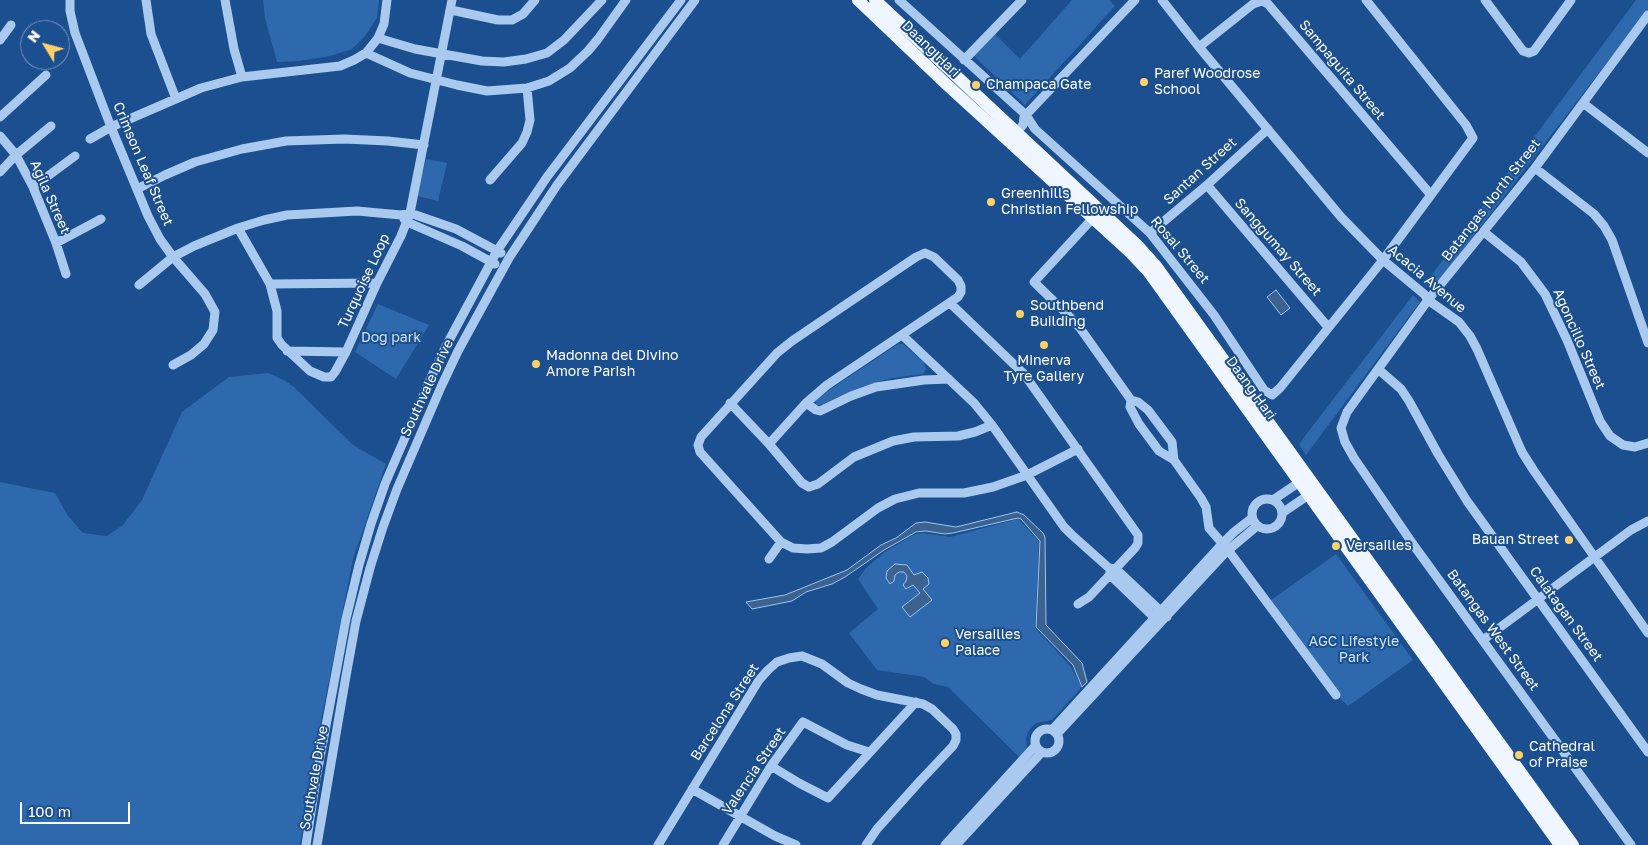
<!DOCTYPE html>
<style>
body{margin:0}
#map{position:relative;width:1648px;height:845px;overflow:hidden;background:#1b4f8f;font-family:"Golos Text",sans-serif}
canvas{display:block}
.north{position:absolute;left:20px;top:20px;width:50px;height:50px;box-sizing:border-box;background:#1b4f8f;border:1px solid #7695bc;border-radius:50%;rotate:307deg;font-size:14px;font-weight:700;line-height:20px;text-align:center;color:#fff}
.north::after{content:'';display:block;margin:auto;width:18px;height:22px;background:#ffd166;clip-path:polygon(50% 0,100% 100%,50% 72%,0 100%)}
.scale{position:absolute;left:20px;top:802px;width:110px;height:22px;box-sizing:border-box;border:2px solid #fff;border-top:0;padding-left:6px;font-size:15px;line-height:18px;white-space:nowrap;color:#fff;-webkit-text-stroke:4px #1b4f8f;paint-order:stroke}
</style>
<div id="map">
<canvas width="1648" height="845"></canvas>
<div class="north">N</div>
<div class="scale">100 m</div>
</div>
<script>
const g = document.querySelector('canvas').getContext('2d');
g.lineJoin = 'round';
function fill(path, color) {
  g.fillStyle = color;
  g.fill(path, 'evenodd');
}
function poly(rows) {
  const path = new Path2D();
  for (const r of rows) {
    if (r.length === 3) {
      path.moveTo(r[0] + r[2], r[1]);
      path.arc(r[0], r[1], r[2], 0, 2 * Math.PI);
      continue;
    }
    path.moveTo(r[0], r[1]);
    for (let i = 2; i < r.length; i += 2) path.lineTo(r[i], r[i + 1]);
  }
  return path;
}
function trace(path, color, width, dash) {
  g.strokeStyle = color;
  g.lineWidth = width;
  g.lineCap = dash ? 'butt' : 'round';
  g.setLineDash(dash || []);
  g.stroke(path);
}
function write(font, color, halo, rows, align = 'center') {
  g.font = font + ' "Golos Text",sans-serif';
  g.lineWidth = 4;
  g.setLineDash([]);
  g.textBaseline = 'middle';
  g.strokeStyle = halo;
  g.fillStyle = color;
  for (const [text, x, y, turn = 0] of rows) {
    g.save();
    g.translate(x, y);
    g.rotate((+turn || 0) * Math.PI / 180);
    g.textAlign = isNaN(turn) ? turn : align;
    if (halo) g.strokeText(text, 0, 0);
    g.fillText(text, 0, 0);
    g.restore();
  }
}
fill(poly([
 [263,0,379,0,377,18,365,36,352,49,330,56,300,61,277,62,265,18],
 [1072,0,1109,0,1115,6,1025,105,974,56,995,34,1020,59],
 [1636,0,1648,0,1648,9,1432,290,1425,284],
 [426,159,447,163,438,201,417,196],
 [1413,295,1420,302,1306,455,1299,444],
 [378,304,429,325,396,379,355,352],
 [898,344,903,344,924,362,926,369,923,374,892,378,867,385,846,393,821,405,817,405,815,401,817,399,831,389],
 [268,373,284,380,294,387,353,445,386,464,353,559,319,731,300,845,0,845,0,482,55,493,68,516,83,533,107,536,123,525,142,500,182,412,229,377],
 [1018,519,1039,541,1035,628,1071,667,1082,687,1052,720,1036,723,1029,730,1026,738,1027,748,1019,757,948,687,934,684,924,677,877,670,849,633,878,609,858,579,867,567,885,552,913,535,924,533,950,537],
 [1336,554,1413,660,1348,706,1331,690,1271,600]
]), '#2e69ad');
const water = poly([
 [1276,290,1290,308,1281,315,1267,297,1276,290],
 [1017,512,1024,515,1043,533,1045,537,1046,625,1082,663,1087,682,1082,687,1073,665,1036,627,1040,541,1021,519,1018,518,953,533,945,534,926,531,916,532,884,550,845,577,832,584,806,592,792,601,752,609,746,602,785,595,847,570,881,545,896,538,916,523,925,522,956,527,1017,512],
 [895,564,907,565,914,575,922,572,928,578,929,584,923,589,932,600,910,617,902,607,920,593,913,585,906,589,903,585,906,581,907,576,904,572,899,572,895,575,894,581,890,584,886,578,887,571,895,564]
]);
fill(water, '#3c6290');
trace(water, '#9cc4f0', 1);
trace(poly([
 [70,0,70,11,75,33,111,127,148,216,160,239,173,257,205,294,215,312,213,330,204,344,191,355,173,365],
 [146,0,151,34,176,99],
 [225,0,234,49,242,77],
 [899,0,1026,115,1035,129,1150,233,1214,315,1264,390,1272,395,1280,388,1383,260,1473,138,1466,125,1366,0],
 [1162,0,1199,47,1341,217,1383,260,1424,294,1428,300,1459,322,1470,336,1477,349,1522,452,1534,471,1648,633],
 [1485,0,1523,51,1529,53,1534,51,1571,0],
 [451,10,498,20,512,20,523,14,535,0],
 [378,38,415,49,482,61,504,62,526,59,547,53,564,40,602,0],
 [0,40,11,25],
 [1199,47,1253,4,1262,1,1268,4,1431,195],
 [366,53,410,73,457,85,487,91,527,88,549,81,570,68,588,51,598,39,626,0],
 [964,60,1022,0],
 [1583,103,1648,153],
 [0,117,46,75],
 [0,136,16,155,33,187,56,243,66,274],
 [1013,136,1023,125,1024,117,1135,0],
 [90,139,111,127,201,88,242,77,340,66,354,60,366,53,378,38,384,24,387,0],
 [1535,168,1594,214,1604,226,1612,240,1648,343],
 [0,172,16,155,51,126],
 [490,180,522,143,527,132,530,120,527,88],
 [1207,185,1328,327],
 [33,187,75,156],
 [137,189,165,175,195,162,242,149,286,141,344,139,388,141,424,145],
 [1093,218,1034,282,1066,313,1080,328,1131,400,1138,402,1148,410,1172,442,1174,460],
 [404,219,407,222,462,246,495,264],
 [238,228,270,284,277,311,277,338,282,345,310,371,324,377,331,377,335,372,346,352,377,283,401,236,410,213,452,0],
 [1484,232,1521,262,1545,294,1567,340,1600,421,1610,436,1623,445,1635,447,1648,443],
 [1150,233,1207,185,1268,129],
 [56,243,101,219],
 [270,284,377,283],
 [139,285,173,257,194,246,238,228,264,220,287,215,357,211,401,215,410,213,456,229,501,253],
 [950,303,1024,374,1138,535,1138,543,1135,548,1089,597,1078,604],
 [902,335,974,403,992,425,1064,527,1072,535,1109,568,1116,569,1167,617],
 [287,351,346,352],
 [1378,369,1401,389,1409,401,1438,454,1467,501,1648,752],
 [1131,400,1130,407,1139,424,1159,451,1174,460,1201,498,1206,507,1209,528,1228,550,1336,695],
 [730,403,769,444,802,483,809,487,818,484,854,457,893,441,914,437,958,436,975,432,992,425],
 [806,403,816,410,820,411,851,396,876,387,924,380,949,379],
 [769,444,806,403,827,385,958,297,961,292,961,286,958,280,934,257,925,253,916,257,792,341,777,353,701,437,698,445,700,452,781,542,793,548,807,549,821,548,832,542,878,508,895,499,919,493,964,493,993,487,1027,475,1078,449],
 [1267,514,15],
 [1273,500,1304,479],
 [1282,513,1313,492],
 [769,559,781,542],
 [1110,571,1110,575,1159,622],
 [1483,640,1631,530,1648,521],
 [1047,741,12],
 [1052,730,1222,544,1234,532,1252,518],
 [1057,734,1226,552,1257,526],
 [771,766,799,783,828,798,916,702],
 [692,789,775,836,796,845],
 [306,845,316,779,346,619,359,565,371,524,385,484,429,382,446,346,497,251,547,177,681,0],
 [317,845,346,676,356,621,370,568,383,527,397,489,441,387,458,351,509,258,557,185,695,0],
 [658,845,759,680,768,670,777,662,789,658,802,656,822,664,848,683,861,689,877,695,923,704,932,709,953,729,956,734,956,740,953,746,920,781,877,829,866,845],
 [723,845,771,766,803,722,847,745,869,752],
 [945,845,1036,745],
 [956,845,1042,752],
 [1631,845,1415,547,1354,458,1345,442,1341,428,1347,412,1428,300,1535,168,1648,15]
]), '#a9c9ee', 9);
trace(poly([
 [858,0,945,83,1130,252,1148,271,1560,845],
 [875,0,1138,246,1156,266,1573,845]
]), '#f0f6ff', 12);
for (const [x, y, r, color] of [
 [1144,82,5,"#ffd166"],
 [976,85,5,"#ffd166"],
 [991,202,5,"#ffd166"],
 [1020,314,5,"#ffd166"],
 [1044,345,5,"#ffd166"],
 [536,364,5,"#ffd166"],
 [1569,540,5,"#ffd166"],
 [1336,546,5,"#ffd166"],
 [945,643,5,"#ffd166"],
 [1519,755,5,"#ffd166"]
]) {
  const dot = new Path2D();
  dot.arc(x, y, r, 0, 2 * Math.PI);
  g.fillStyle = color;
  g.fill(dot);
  trace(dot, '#1b4f8f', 2);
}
write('14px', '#fff', '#1b4f8f', [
 ["Daang Hari",931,49,44],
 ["Sampaguita Street",1342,70,50],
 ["Crimson Leaf Street",143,164,67],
 ["Santan Street",1200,171,-42],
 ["Agila Street",50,197,66],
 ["Batangas North Street",1491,200,-52],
 ["Sanggumay Street",1278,247,49],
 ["Rosal Street",1180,250,50],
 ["Acacia Avenue",1427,279,40],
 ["Turquoise Loop",364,281,-65],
 ["Agoncillo Street",1579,339,66],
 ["Southvale Drive",427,388,-65],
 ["Daang Hari",1251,388,54],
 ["Calatagan Street",1566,614,54],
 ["Batangas West Street",1493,630,54],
 ["Barcelona Street",725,712,-57],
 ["Valencia Street",754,771,-56],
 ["Southvale Drive",314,778,-80]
]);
write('14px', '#fff', '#1b4f8f', [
 ["Paref Woodrose",1154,74],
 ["School",1154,90],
 ["Champaca Gate",986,85],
 ["Greenhills",1001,194],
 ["Christian Fellowship",1001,210],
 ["Southbend",1030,306],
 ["Building",1030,322],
 ["Madonna del Divino",546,356],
 ["Amore Parish",546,372],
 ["Minerva",1044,361,"center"],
 ["Tyre Gallery",1044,377,"center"],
 ["Bauan Street",1559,540,"right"],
 ["Versailles",1346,546],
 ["Versailles",955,635],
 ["Palace",955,651],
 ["Cathedral",1529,747],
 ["of Praise",1529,763]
], 'left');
write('14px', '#cfe3fa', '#1b4f8f', [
 ["Dog park",391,338],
 ["AGC Lifestyle",1354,642],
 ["Park",1354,658]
]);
</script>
